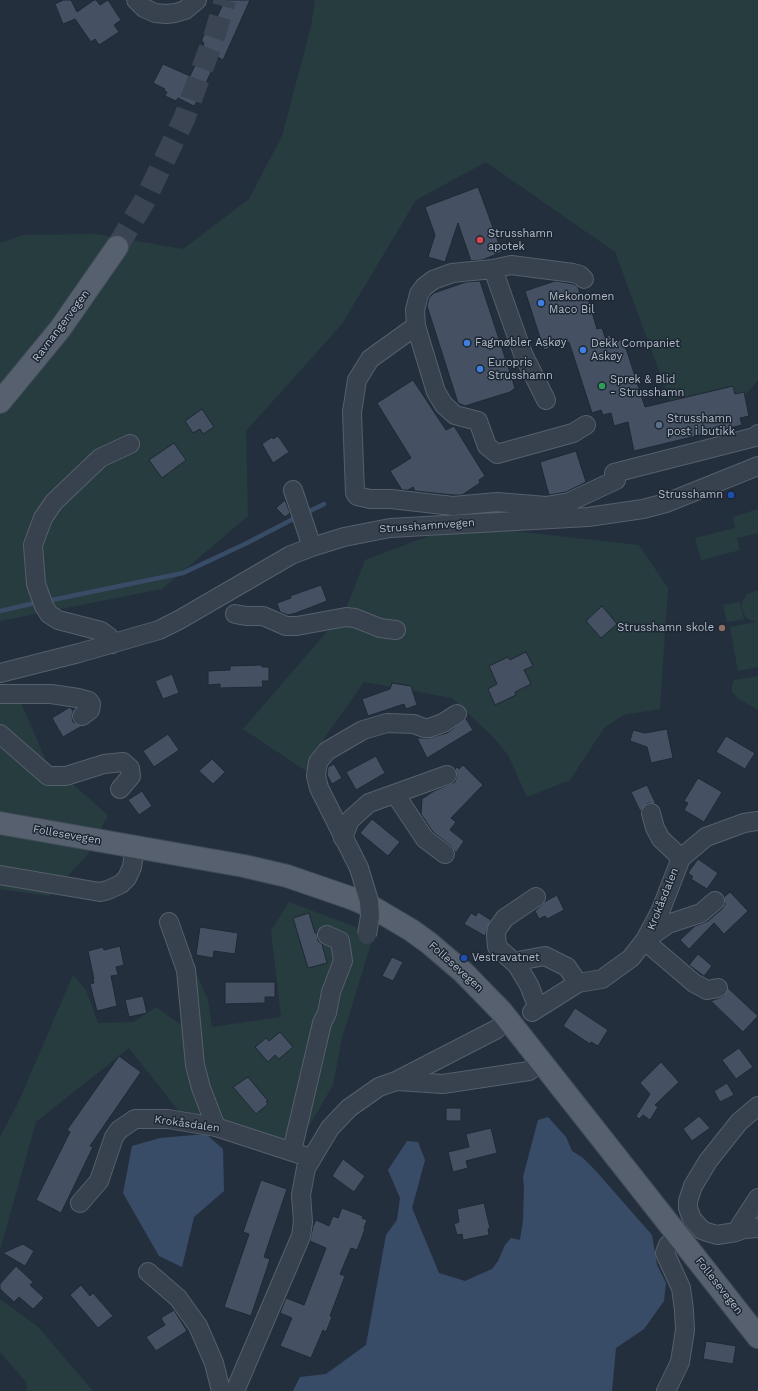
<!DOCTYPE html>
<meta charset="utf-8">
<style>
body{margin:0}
canvas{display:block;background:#242f3e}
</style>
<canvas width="758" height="1391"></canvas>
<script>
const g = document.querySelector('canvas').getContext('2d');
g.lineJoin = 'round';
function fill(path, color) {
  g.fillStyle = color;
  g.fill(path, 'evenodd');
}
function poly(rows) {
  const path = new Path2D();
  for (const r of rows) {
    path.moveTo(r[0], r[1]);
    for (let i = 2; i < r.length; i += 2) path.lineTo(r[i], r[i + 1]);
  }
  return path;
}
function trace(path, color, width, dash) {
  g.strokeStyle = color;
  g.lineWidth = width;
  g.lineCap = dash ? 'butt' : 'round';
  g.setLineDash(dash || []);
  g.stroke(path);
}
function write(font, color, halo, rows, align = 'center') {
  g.font = font + ' "Work Sans",sans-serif';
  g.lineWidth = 3;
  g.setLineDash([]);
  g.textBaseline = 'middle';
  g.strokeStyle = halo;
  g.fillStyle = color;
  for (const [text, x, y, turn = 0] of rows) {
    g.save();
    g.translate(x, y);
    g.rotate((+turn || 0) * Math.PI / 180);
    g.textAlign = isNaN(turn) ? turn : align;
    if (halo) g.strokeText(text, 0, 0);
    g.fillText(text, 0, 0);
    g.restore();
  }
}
fill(poly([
 [315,0,758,0,758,380,724,420,674,411,615,252,486,162,416,200,342,324,246,431,248,516,162,589,0,621,0,243,23,235,96,234,183,249,249,199,282,136,311,27],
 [758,509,758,533,737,538,740,550,701,560,695,538,735,528,733,517],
 [458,525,639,545,668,588,660,709,623,715,604,728,570,780,527,797,508,755,495,739,452,698,364,682,318,747,306,771,243,729,345,611,365,560],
 [758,590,758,667,738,671,730,627,756,622,746,618,742,608,742,603,747,594],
 [740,602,744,619,727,622,723,605],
 [758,676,758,710,739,699,732,692,732,686,734,680],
 [13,684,46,761,108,815,88,854,49,896,0,889,0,685],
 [289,902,374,934,342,1038,333,1085,299,1143,185,1119,129,1048,36,1122,0,1250,0,1137,19,1101,73,975,86,990,98,1023,133,1022,156,1007,197,1036,190,959,208,1000,212,1027,281,1017,271,931],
 [0,1299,38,1327,93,1391,27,1391,26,1382,0,1352]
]), '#263c3f');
fill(poly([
 [548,1117,566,1137,572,1151,583,1158,595,1170,652,1235,657,1265,666,1283,664,1301,644,1329,616,1348,612,1391,293,1391,300,1377,326,1374,366,1345,386,1235,397,1220,400,1198,388,1170,407,1141,418,1142,425,1160,412,1208,439,1273,465,1281,492,1269,498,1261,505,1245,511,1238,520,1240,523,1221,524,1188,523,1177,538,1120],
 [206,1134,223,1149,224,1191,194,1217,182,1267,159,1256,123,1193,132,1146,160,1138]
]), '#394c67');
trace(poly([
 [304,514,324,504],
 [47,601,183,573,245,544,297,517],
 [0,611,39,602]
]), '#394c67', 4.5);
const building = poly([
 [63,0,71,0,77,12,94,0,96,0,100,5,108,0,121,20,114,25,119,32,99,45,95,39,91,42,75,19,63,24,55,4,63,0],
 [225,0,250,0,223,60,218,57,198,100,194,106,178,98,176,101,165,96,167,92,164,91,165,89,153,83,163,64,190,76,202,50,204,43,202,42,202,39,208,27,210,24,211,25,215,19,216,19,225,0],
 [478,187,502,252,482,260,471,261,458,223,445,262,428,257,435,235,425,207,478,187],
 [480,281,515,388,510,392,465,406,458,403,427,306,429,298,434,293,466,282,480,281],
 [555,281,574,284,578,287,582,300,588,298,597,329,602,328,605,337,610,335,613,342,623,339,645,407,733,386,735,394,744,392,749,416,740,418,742,425,634,451,628,422,614,426,611,413,603,415,601,410,592,413,569,342,544,350,525,291,555,281],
 [413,380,446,430,454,426,485,476,479,480,480,483,462,495,453,495,415,491,413,487,408,490,402,490,390,471,411,458,377,403,413,380],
 [202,409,214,427,203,434,200,429,193,433,185,421,202,409],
 [278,436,289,452,273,463,262,444,272,437,273,439,278,436],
 [174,443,186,460,162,478,149,460,174,443],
 [576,451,586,482,566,492,549,495,540,462,576,451],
 [285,500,290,513,285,517,276,508,285,500],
 [321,585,327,601,296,613,288,615,280,612,277,603,291,598,290,596,321,585],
 [602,606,617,624,601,638,586,621,602,606],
 [526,652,533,666,524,670,531,684,515,692,516,695,495,705,488,689,497,684,489,666,508,657,510,660,526,652],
 [262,665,262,667,269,667,269,681,262,681,263,687,220,688,220,684,208,685,208,671,230,670,230,666,262,665],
 [172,674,179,693,163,699,155,681,172,674],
 [392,683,411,686,417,705,406,709,404,704,368,716,362,699,390,689,392,683],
 [70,707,73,711,72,717,73,722,82,726,63,737,52,718,70,707],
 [466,719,473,730,427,758,417,738,429,738,447,733,466,719],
 [667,729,673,758,651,763,647,747,630,741,633,730,645,733,667,729],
 [168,734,179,750,154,767,143,751,168,734],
 [726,736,755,753,745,769,716,752,726,736],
 [376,756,385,773,356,790,346,772,376,756],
 [212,759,225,772,213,784,199,771,212,759],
 [334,764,342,778,332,784,327,775,328,767,334,764],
 [463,765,483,785,451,818,456,822,450,830,464,841,456,853,451,846,433,832,421,814,422,799,434,791,455,782,457,776,455,769,457,767,459,769,463,765],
 [698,778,722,792,704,822,684,810,688,803,684,801,698,778],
 [647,785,656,804,648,803,640,811,631,792,647,785],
 [142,791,152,806,139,815,128,800,142,791],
 [372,819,400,842,388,856,360,833,372,819],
 [698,859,718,873,707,889,691,879,693,877,688,873,698,859],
 [730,892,748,911,724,934,714,923,689,949,680,940,695,926,708,921,722,909,725,904,724,897,730,892],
 [557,895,564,910,547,919,545,916,539,919,535,911,546,901,557,895],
 [478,912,491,920,485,936,464,924,471,913,476,916,478,912],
 [309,913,315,933,317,933,318,941,322,944,327,963,308,968,293,918,309,913],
 [200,927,238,933,235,954,214,951,213,958,196,955,200,927],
 [120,946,124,965,116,967,118,975,111,976,117,1006,97,1011,90,984,94,983,93,980,94,979,88,951,103,947,104,950,120,946],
 [698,954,712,966,704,976,689,965,698,954],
 [392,957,403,962,393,981,382,976,392,957],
 [225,982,275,982,275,997,265,997,265,1003,225,1004,225,982],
 [728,988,758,1016,743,1032,711,1001,724,996,728,988],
 [143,996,147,1013,129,1017,125,1000,143,996],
 [575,1008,608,1030,598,1046,591,1042,590,1044,563,1026,575,1008],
 [280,1032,293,1047,279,1059,275,1055,268,1062,255,1047,266,1038,269,1041,280,1032],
 [739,1048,753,1067,736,1079,722,1060,739,1048],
 [119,1056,141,1072,90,1146,93,1147,61,1213,36,1200,70,1132,67,1130,119,1056],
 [661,1062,679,1082,655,1105,658,1107,650,1120,643,1115,639,1119,636,1116,650,1094,640,1083,661,1062],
 [248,1077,268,1101,266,1102,268,1104,256,1114,233,1087,248,1077],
 [727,1083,734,1095,720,1102,714,1091,727,1083],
 [446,1108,461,1108,461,1121,446,1121,446,1108],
 [699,1116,710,1128,692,1141,683,1129,699,1116],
 [491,1128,497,1153,466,1161,468,1168,453,1172,448,1152,469,1147,466,1134,491,1128],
 [343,1159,365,1176,354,1192,332,1176,343,1159],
 [261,1180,287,1189,264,1257,270,1259,251,1316,224,1307,249,1234,243,1232,261,1180],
 [484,1203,490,1228,488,1229,489,1235,463,1240,462,1234,457,1235,454,1224,459,1222,457,1209,484,1203],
 [342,1208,363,1216,362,1218,367,1220,364,1228,365,1229,357,1250,351,1248,340,1274,345,1276,330,1316,332,1317,326,1332,323,1330,311,1358,280,1346,292,1318,280,1313,286,1298,304,1305,326,1248,310,1241,313,1226,316,1220,329,1226,333,1216,338,1218,342,1208],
 [23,1244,34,1251,25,1266,3,1253,23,1244],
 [16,1266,33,1282,30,1285,44,1298,33,1309,19,1297,14,1302,0,1289,0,1284,16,1266],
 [81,1285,90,1296,93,1293,113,1316,98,1328,70,1295,81,1285],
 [174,1310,187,1331,156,1351,146,1337,165,1325,161,1318,174,1310],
 [706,1341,736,1346,733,1364,703,1359,706,1341]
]);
fill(building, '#455162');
trace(building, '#1f2835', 1);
trace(poly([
 [117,247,145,200,184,119,215,34,225,0]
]), '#3a4453', 22, [22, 11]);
const minor = poly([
 [136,0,144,8,155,13,166,14,175,13,185,10,197,0],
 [493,269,452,273,433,280,424,287,419,294,415,310,416,326,436,392,444,405,455,415,478,421,487,446,497,454,573,433,586,425],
 [416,326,370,359,357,380,352,412,355,493,357,496,370,499,391,499,453,506,497,502,546,506,569,502,616,480],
 [546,400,523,354,493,269,511,265,573,273,580,275,584,279],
 [614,473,755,437,758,434],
 [293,490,312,547],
 [235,614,246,616,263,616,286,626,297,626,346,617,355,618,380,628,396,630],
 [112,644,109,637,101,631,58,620,49,614,44,606,36,584,33,545,43,518,54,502,100,458,130,444],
 [0,673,79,653,159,630,179,620,291,555,312,547,344,537,390,528,588,517,643,509,666,503,758,466],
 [0,694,51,694,78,698,89,701,91,704,90,710,82,716],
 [0,734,48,776,66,776,104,764,123,762,130,768,131,776,120,789],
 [395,794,425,839,445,854],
 [651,813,655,828,661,839,681,858],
 [343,838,350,820,369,803,447,775],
 [359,868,319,788,316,776,318,762,327,751,363,730,387,723,414,724,424,728,429,728,443,723,457,714],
 [0,875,100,892,108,890,121,884,127,878,132,867,135,846],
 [536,897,505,918,497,929,496,935,497,947,517,965,529,985,538,1008],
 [715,901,701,913,668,924,645,940,653,948,694,983,707,990,718,988],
 [169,922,186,970,195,1065,201,1088,216,1127],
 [517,965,523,960,545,956,567,967,578,983],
 [532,1012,578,983,602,979,631,958,645,940,660,912,681,858,706,837,744,823,758,821],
 [397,1081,443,1084,529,1071,541,1061],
 [758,1106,739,1122,708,1161,693,1186,688,1201,688,1208,692,1219,702,1230,707,1232,717,1235,736,1232,744,1229,758,1228],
 [292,1151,322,1023,327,1013,331,992,343,961,340,941,327,935],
 [80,1203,99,1181,114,1137,119,1130,135,1119,168,1119,216,1127,311,1158],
 [736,1232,758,1198],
 [148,1272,178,1298,198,1326,214,1363,221,1391],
 [235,1391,301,1236,303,1222,301,1195,306,1168,330,1128,349,1108,379,1087,396,1081,497,1029],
 [666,1391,680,1362,685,1330,684,1310,681,1288,665,1253,668,1245,679,1235]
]);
const major = poly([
 [0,402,60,329,117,247],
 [0,823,244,866,287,876,351,898,372,907,411,930,429,943,463,972,502,1012,758,1337]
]);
trace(minor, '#565f6c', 20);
trace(major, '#414a57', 24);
trace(minor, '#38414e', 18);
trace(major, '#56606e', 22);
const minorBridge = poly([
 [359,868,369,901,370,916,367,935]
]);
trace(minorBridge, '#565f6c', 20, []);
trace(minorBridge, '#38414e', 18);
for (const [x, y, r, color] of [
 [480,240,4,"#e0444e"],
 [541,303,4,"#3f7fe0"],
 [467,343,4,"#3f7fe0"],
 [583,350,4,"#3f7fe0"],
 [480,369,4,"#3f7fe0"],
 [602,386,4,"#2e9e5b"],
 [659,425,4,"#5c6f8a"],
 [731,495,4,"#1a4fb4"],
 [722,628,4,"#8d6e63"],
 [464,958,4,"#1a4fb4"]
]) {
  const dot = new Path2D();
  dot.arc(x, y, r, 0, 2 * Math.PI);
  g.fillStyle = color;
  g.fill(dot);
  trace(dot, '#1d2633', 1.5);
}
write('11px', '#b4bcc9', '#1d2633', [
 ["Strusshamn",488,234],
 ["apotek",488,247],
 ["Mekonomen",549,297],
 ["Maco Bil",549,310],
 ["Fagmøbler Askøy",475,343],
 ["Dekk Companiet",591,344],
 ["Askøy",591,357],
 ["Europris",488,363],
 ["Strusshamn",488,376],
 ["Sprek & Blid",610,380],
 ["- Strusshamn",610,393],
 ["Strusshamn",667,419],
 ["post i butikk",667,432],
 ["Strusshamn",723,495,"right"],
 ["Strusshamn skole",714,628,"right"],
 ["Vestravatnet",472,958]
], 'left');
write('11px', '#b4bcc9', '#1d2633', [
 ["Ravnangervegen",61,326,-53],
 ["Strusshamnvegen",427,526,-4],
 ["Follesevegen",67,835,10],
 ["Krokåsdalen",663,899,-68],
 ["Follesevegen",456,967,42],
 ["Krokåsdalen",187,1124,8],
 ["Follesevegen",719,1286,52]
]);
</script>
